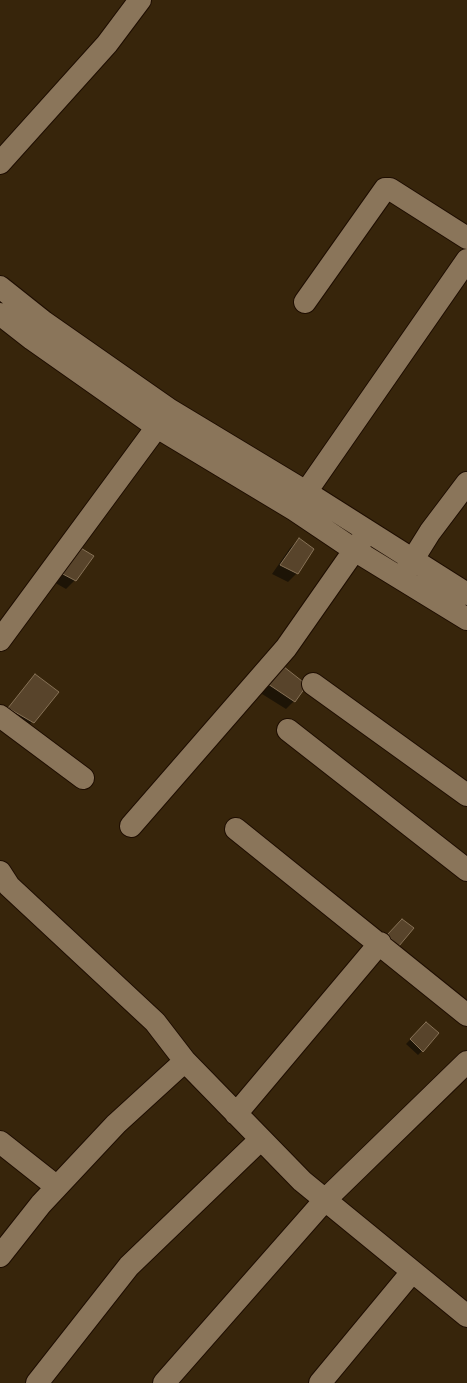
<!DOCTYPE html>
<style>
body{margin:0}
canvas{display:block;background:#37250b}
</style>
<canvas width="467" height="1383"></canvas>
<script>
const g = document.querySelector('canvas').getContext('2d');
g.lineJoin = 'round';
function fill(path, color) {
  g.fillStyle = color;
  g.fill(path, 'evenodd');
}
function poly(rows) {
  const path = new Path2D();
  for (const r of rows) {
    path.moveTo(r[0], r[1]);
    for (let i = 2; i < r.length; i += 2) path.lineTo(r[i], r[i + 1]);
  }
  return path;
}
function trace(path, color, width, dash) {
  g.strokeStyle = color;
  g.lineWidth = width;
  g.lineCap = dash ? 'butt' : 'round';
  g.setLineDash(dash || []);
  g.stroke(path);
}
fill(poly([
 [299,539,313,550,297,573,288,582,272,574,290,548],
 [71,556,75,580,66,589,52,581],
 [279,664,294,701,286,709,254,689],
 [35,675,57,692,24,731,1,717],
 [426,1023,422,1051,418,1055,406,1044]
]), '#0007');
const building = poly([
 [299,538,314,549,298,574,280,565,299,538],
 [79,547,94,556,76,581,59,572,79,547],
 [279,663,307,685,295,702,262,680,279,663],
 [35,674,59,692,34,723,8,708,35,674],
 [402,919,414,928,399,946,387,935,402,919],
 [426,1022,439,1033,423,1052,410,1039,426,1022]
]);
fill(building, '#58442b');
trace(building, '#867156', 1);
const minor = poly([
 [0,163,107,44,140,0],
 [0,287,44,322,170,410,306,492,467,594],
 [305,302,385,189,390,189,467,238],
 [0,314,32,339,157,427,295,510,356,551,467,619],
 [306,492,467,260],
 [405,572,430,532,467,483],
 [0,640,165,416],
 [313,684,467,795],
 [0,716,83,778],
 [288,730,467,870],
 [131,826,286,648,363,538],
 [236,829,467,1015],
 [0,872,9,886,155,1022,185,1061,302,1181,467,1316],
 [236,1114,380,943],
 [0,1142,57,1187],
 [0,1256,41,1204,116,1124,185,1061],
 [37,1383,129,1266,260,1140],
 [164,1383,325,1200,467,1062],
 [320,1383,412,1272]
]);
trace(minor, '#1e0d00', 24);
trace(minor, '#8a755a', 22);
</script>
